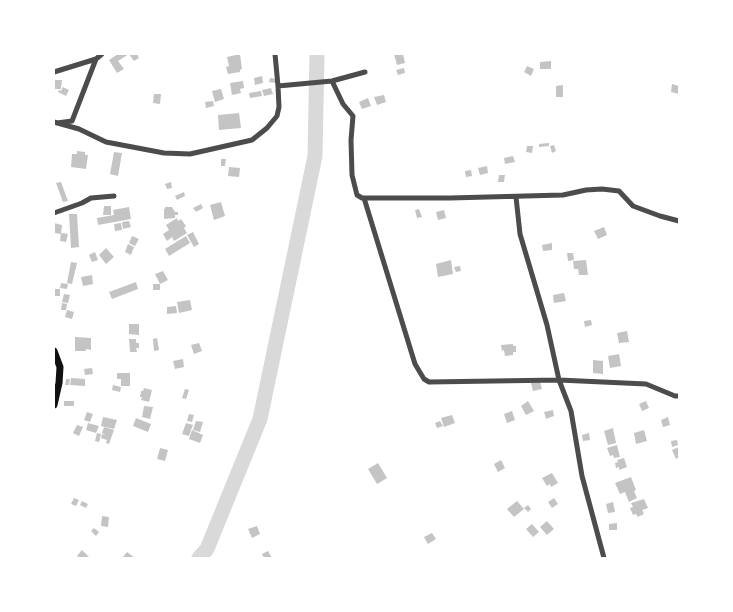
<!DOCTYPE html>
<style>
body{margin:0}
#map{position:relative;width:733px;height:612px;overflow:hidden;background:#fff;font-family:"DejaVu Sans",sans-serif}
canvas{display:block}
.frame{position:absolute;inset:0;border:55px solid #fff;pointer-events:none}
</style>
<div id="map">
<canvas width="733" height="612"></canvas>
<div class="frame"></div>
</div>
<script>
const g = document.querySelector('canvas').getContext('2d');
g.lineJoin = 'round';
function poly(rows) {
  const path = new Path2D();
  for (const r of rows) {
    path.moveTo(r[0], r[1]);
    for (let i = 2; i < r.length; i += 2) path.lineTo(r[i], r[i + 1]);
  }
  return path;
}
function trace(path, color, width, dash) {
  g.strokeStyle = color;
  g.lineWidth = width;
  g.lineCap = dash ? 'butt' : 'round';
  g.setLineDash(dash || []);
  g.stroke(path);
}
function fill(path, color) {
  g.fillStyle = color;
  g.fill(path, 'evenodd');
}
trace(poly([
 [199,558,207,549,260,419,315,156,317,54]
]), '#d9d9d9', 15);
fill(poly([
 [118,54,137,54,139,58,134,61,129,54,118,61,124,69,117,73,109,60],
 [240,54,242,69,240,70,240,72,228,74,226,67,229,66,227,57],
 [394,54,403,54,405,63,397,65],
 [551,61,551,69,540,69,540,62],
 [527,66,534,69,531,76,524,72],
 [404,68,405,73,398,75,396,70],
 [262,76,263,83,255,85,254,78],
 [270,78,277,79,276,83,269,82],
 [54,80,62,80,61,89,54,89],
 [243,81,244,88,240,89,241,93,232,95,230,83],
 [672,84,679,86,679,94,671,92],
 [563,85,563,97,556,97,556,86],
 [63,87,69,90,66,96,58,92,59,90,61,91],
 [271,88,273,94,264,96,262,90],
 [221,89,224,99,215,102,212,91],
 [261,91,262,96,250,98,249,93],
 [154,94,161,94,160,104,153,103],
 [384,95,386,102,377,105,374,97],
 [368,98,371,106,362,109,359,102],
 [213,101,214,106,206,108,205,102],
 [239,113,241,128,219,130,218,115],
 [549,143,549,146,539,147,539,144],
 [554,145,556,151,552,153,550,146],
 [527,146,533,146,532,153,526,152],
 [77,151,85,152,85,155,88,155,86,169,71,167,72,154,77,154],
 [114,152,122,153,118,176,110,174],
 [513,156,515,162,505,164,504,158],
 [221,159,226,159,225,166,221,166],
 [487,166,488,173,480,175,478,168],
 [229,167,240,168,239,177,228,176],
 [471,170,472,176,466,177,465,171],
 [499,175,505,175,504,182,498,182],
 [61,182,68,201,63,202,56,183],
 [171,182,172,188,167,189,165,184],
 [184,192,185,196,177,200,175,196],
 [221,202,225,216,214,220,210,205],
 [201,204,203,208,196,212,193,208],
 [104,206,111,206,111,215,103,215],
 [129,207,131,219,98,225,97,218,114,215,113,210],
 [165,207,172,207,175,212,178,212,178,215,175,215,175,218,164,219,164,209,165,209],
 [419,209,422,217,417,218,415,210],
 [444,210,446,218,438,220,436,212],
 [69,214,77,214,79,247,71,248],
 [177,218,178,221,181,219,186,226,184,228,187,233,174,241,172,237,167,241,163,234,169,230,166,225],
 [129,221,131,227,123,229,122,222],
 [54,223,62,225,61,234,54,233],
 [121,223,122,230,115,231,114,224],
 [604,227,607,235,598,239,594,231],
 [193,232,199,244,194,247,187,235],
 [61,233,68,234,66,242,60,241],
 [132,236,139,239,135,246,129,243],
 [186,236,190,243,169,256,165,249],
 [552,243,552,250,543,251,542,245],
 [128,244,134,247,131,255,125,252],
 [106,248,114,257,106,264,99,255],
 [95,252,98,260,92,262,89,255],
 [567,253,573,253,574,260,568,261],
 [451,260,453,274,438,277,436,264],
 [586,260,588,275,579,275,578,269,574,269,573,261],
 [71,262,77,263,72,284,67,283],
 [460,266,461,271,456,272,454,267],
 [163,271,168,280,160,284,155,274],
 [92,275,93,284,83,286,81,277],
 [136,282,138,289,112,299,109,292],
 [61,283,68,284,67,289,60,288],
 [153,284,160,284,160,290,153,290],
 [54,289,60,289,60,296,54,296],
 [564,293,566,301,554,303,553,295],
 [64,294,70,295,68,303,62,302],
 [190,300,192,310,179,313,177,302],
 [62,303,67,304,66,310,61,310],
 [176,306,177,313,167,314,167,307],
 [67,310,74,312,72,319,65,317],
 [591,320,592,325,585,327,584,321],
 [129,324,139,324,139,335,129,334],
 [627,331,629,342,619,343,617,333],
 [75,337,91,338,91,350,86,349,86,351,75,351],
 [157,338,159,350,154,351,153,339],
 [129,339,136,339,136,343,139,343,139,348,136,348,137,352,130,352],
 [199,343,202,351,194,354,191,345],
 [513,344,513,346,516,346,516,352,513,352,513,355,505,356,504,350,502,351,501,345],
 [619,354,621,366,610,368,608,356],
 [183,359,184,367,175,369,173,361],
 [593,360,603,361,603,374,593,373],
 [92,368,93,374,85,375,84,369],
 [117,373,130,373,130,386,121,386,121,379,117,379],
 [71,378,85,379,85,386,70,385],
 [66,379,70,379,69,385,65,385],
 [540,381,542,389,533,391,531,383],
 [113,385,121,387,120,392,112,390],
 [144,388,152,390,149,402,141,400,142,397,140,397,141,391,143,391],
 [185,389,189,390,186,399,182,398],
 [64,401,74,401,74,406,64,406],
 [528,401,534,411,526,415,521,406],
 [646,401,649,408,642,411,639,404],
 [144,406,153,407,150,419,142,417],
 [553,410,554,416,546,419,544,412],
 [512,411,515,420,507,423,504,414],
 [87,412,93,414,90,422,84,420],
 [189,414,194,415,192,422,187,421],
 [452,415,455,423,444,427,441,418],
 [103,417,117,420,114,429,101,426],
 [668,417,670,425,663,427,661,420],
 [136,418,151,424,148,432,133,426],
 [196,421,203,422,200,432,193,430],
 [440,421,443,426,437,428,435,423],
 [88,423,99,426,96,433,86,430],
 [186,423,193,425,191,430,189,429,191,430,189,436,182,434],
 [77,425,83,427,79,436,73,433],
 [104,427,114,430,109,444,106,443,107,440,101,438,102,434,106,435,102,433],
 [613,428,616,443,608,445,604,431],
 [192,430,203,435,200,443,189,439],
 [644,430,647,441,636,444,634,433],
 [97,433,101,434,99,442,95,441],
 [589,433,590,440,583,441,582,435],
 [677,440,678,445,672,447,671,441],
 [617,445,620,457,614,458,613,455,610,456,607,448],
 [679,447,679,457,676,459,672,450],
 [160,448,168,450,165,461,157,459],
 [624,458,627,467,619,470,619,467,616,468,615,463,618,462,617,460],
 [501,460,505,468,498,472,494,464],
 [378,463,387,478,377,484,368,469],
 [552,473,558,483,551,487,550,484,547,486,542,478],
 [631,477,636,490,634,491,637,498,629,502,625,492,620,494,615,483],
 [74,498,79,500,76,506,71,504],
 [554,498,558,504,552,508,548,502],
 [644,499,648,508,642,510,644,514,638,517,636,514,633,515,630,508,633,507,631,503],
 [82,501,88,504,86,508,80,505],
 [517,501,524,509,514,517,507,509],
 [613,502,615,512,608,513,606,504],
 [528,505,531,509,528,512,524,508],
 [102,516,109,517,108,527,101,526],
 [547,521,554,529,547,535,540,527],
 [617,523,617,530,609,530,609,524],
 [532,524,539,532,533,537,526,529],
 [257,526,260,534,252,538,248,529],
 [94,528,99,532,96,536,91,531],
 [432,533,436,539,428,544,424,537],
 [82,550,90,558,80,558,77,556],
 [268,551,272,558,264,558,262,554],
 [127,552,135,558,122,558]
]), '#c4c4c4');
trace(poly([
 [275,54,278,86],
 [54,72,96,59],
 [332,81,343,104,353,116,351,140,352,175,357,195,362,198,450,198,563,195,586,190,602,189,619,191,633,206,660,216,679,221],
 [54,122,79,129,106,142,164,153,190,154,252,140,267,128,277,116,279,107,278,86,332,81,365,72],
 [57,123,72,121,96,59,102,54],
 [516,197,520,234,547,325,559,380,571,411,582,476,604,558],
 [364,198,415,364,424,379,429,382,559,380,646,384,675,396,679,396],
 [54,213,82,203,91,198,114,196]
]), '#4c4c4c', 5);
trace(poly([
 [54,351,60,367,59,383,54,405]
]), '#111', 7);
</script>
